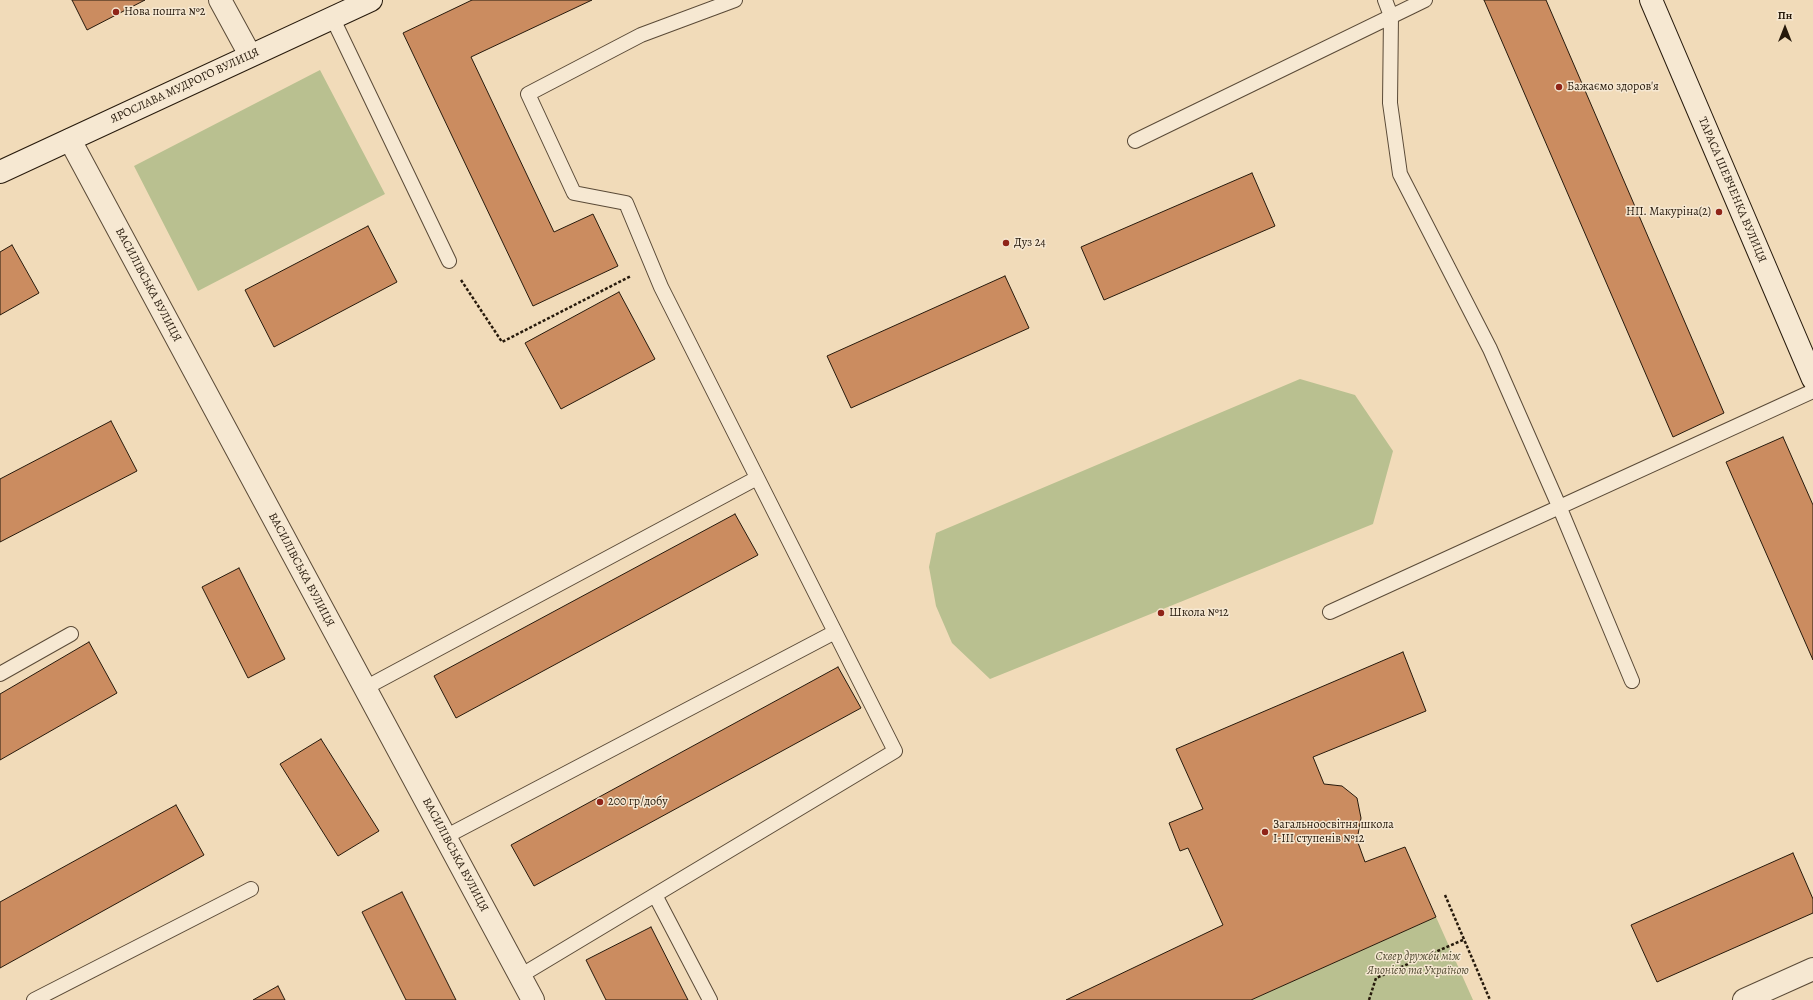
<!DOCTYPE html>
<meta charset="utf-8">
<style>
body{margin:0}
#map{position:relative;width:1813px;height:1000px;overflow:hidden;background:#f1dbb9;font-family:Alegreya,serif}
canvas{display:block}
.north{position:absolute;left:1765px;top:8px;width:40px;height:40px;-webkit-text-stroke:3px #f6e8d2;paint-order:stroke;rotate:0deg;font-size:11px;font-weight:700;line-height:16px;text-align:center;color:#271a0c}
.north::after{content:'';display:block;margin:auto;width:14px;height:18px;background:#271a0c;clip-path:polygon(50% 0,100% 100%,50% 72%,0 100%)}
</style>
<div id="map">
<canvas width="1813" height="1000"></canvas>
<div class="north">Пн</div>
</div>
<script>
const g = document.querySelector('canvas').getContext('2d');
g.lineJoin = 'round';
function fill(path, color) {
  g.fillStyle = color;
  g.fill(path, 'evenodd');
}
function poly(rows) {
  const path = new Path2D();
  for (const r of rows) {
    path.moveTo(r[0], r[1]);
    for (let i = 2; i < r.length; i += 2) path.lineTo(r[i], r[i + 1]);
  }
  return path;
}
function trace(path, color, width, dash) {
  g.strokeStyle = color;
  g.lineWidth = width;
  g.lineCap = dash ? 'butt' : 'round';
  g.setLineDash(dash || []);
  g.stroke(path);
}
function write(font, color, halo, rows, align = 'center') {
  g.font = font + ' Alegreya,serif';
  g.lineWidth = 3;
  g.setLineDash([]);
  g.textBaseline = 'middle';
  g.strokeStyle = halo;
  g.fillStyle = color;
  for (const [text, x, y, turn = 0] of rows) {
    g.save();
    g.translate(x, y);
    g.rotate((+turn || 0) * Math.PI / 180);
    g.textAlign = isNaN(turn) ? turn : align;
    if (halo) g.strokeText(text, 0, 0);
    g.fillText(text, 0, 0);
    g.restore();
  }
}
fill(poly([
 [320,70,385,194,198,291,134,166],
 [1300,379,1355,395,1393,451,1373,524,990,679,952,643,936,606,929,567,936,533],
 [1436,917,1473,1000,1251,1000]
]), '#b9c090');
const building = poly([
 [72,0,145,0,87,30,72,0],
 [472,0,592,0,471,57,554,232,593,214,618,266,533,306,403,33,472,0],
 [1484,0,1546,0,1724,413,1673,437,1484,0],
 [1252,173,1275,226,1104,300,1081,247,1252,173],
 [368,226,397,282,274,347,245,290,368,226],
 [12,245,39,293,0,315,0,252,12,245],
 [1005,276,1029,328,851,408,827,356,1005,276],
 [619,292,655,359,561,409,525,343,619,292],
 [111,421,137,471,0,542,0,479,111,421],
 [1783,437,1813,505,1813,660,1726,462,1783,437],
 [735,514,758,555,456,718,434,676,735,514],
 [239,568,285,659,248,678,202,587,239,568],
 [89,642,117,693,0,760,0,694,89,642],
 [1403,652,1426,711,1313,757,1324,784,1342,786,1357,798,1361,818,1357,840,1365,862,1405,847,1436,917,1251,1000,1066,1000,1223,925,1188,848,1180,851,1169,823,1203,809,1176,749,1403,652],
 [838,667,861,708,534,886,511,845,838,667],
 [321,739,379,831,338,856,280,764,321,739],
 [176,805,204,855,0,968,0,902,176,805],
 [1793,853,1813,899,1813,913,1657,982,1631,925,1793,853],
 [402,892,456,1000,406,1000,362,912,402,892],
 [651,927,688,1000,606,1000,586,960,651,927],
 [278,986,285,1000,253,1000,278,986]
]);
fill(building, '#cb8c60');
trace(building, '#271a0c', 1);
const lane = poly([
 [1385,0,1391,16,1390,103,1400,174,1490,349,1559,506,1632,681],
 [332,17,449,261],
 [1135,141,1425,0],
 [1330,612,1813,391],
 [0,674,71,634],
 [365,688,757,478],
 [445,837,835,632],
 [655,895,710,1000],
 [520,976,895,751,661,287,626,203,574,193,528,94,641,35,735,0],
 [34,1000,251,889]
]);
const street = poly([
 [220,0,250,55],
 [70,140,533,1000],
 [1744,1000,1813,969]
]);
const secondary = poly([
 [1651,0,1813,379],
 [0,172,371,0]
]);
trace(lane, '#5a4a37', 16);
trace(street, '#5a4a37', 24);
trace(secondary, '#271a0c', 24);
trace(poly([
 [461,280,502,342,631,276],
 [1445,895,1490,1000],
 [1369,1000,1376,978,1463,940]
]), '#271a0c', 2.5, [3, 2]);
trace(lane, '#f6e8d2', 14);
trace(street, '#f6e8d2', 22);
trace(secondary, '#f6e8d2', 22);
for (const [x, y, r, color] of [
 [116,12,4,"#8f2418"],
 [1559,87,4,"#8f2418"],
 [1719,212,4,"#8f2418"],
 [1006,243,4,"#8f2418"],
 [1161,613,4,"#8f2418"],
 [600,802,4,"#8f2418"],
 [1265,832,4,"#8f2418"]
]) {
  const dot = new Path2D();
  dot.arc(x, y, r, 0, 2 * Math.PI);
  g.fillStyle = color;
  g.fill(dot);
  trace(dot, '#f6e8d2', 1.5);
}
write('12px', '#271a0c', '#f6e8d2', [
 ["Нова пошта №2",124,12],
 ["Бажаємо здоров'я",1567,87],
 ["НП. Макуріна(2)",1711,212,"right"],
 ["Дуз 24",1014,243],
 ["Школа №12",1169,613],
 ["200 гр/добу",608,802],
 ["Загальноосвітня школа",1273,825],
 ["І-ІІІ ступенів №12",1273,839]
], 'left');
write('12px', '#271a0c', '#f6e8d2', [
 ["ЯРОСЛАВА МУДРОГО ВУЛИЦЯ",185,86,-25],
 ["ТАРАСА ШЕВЧЕНКА ВУЛИЦЯ",1732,190,67],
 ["ВАСИЛІВСЬКА ВУЛИЦЯ",148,285,62],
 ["ВАСИЛІВСЬКА ВУЛИЦЯ",301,570,62],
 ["ВАСИЛІВСЬКА ВУЛИЦЯ",455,855,62]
]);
write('italic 12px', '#534c34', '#f6e8d2', [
 ["Сквер дружби між",1418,957],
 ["Японією та Україною",1418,971]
]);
</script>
